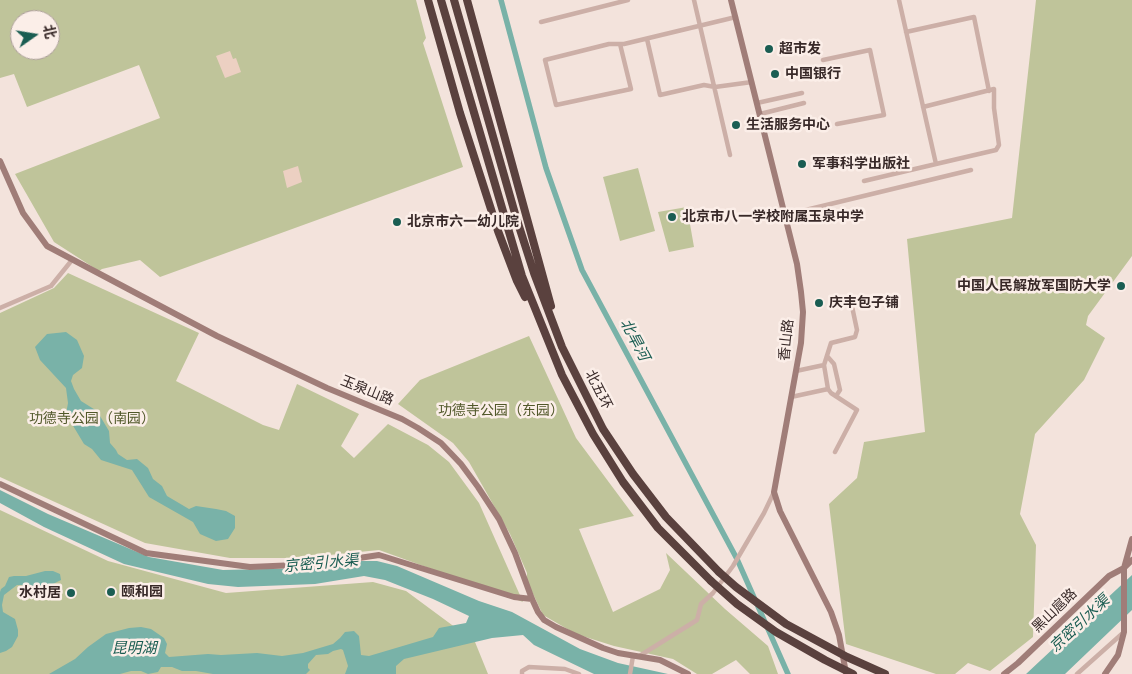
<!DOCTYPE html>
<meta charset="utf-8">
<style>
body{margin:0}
#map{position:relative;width:1132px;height:674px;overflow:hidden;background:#f3e3dc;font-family:"Varela Round","Noto Sans SC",sans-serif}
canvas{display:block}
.north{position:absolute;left:10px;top:10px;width:50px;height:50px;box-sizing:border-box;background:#fbeee8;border:1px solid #ad9f9b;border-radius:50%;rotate:77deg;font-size:14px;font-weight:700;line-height:20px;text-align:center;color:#382928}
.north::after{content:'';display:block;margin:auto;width:18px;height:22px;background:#1a5d52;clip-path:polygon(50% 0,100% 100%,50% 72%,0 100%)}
</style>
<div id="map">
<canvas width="1132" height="674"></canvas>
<div class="north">北</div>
</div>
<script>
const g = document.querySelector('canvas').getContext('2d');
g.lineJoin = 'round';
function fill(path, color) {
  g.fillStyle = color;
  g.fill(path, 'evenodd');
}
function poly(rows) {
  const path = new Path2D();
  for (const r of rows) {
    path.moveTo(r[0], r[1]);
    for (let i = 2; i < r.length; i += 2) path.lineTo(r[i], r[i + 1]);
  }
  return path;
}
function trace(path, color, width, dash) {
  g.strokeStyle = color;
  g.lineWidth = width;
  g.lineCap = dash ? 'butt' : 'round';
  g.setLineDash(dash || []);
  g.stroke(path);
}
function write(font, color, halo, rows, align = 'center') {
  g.font = font + ' "Varela Round","Noto Sans SC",sans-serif';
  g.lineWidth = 5;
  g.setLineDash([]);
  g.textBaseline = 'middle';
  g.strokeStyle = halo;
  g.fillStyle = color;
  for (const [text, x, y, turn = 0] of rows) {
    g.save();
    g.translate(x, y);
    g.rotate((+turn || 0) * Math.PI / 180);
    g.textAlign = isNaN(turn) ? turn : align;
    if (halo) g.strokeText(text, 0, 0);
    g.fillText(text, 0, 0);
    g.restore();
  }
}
fill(poly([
 [0,0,416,0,426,38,423,43,463,167,160,277,140,260,102,269,99,271,54,242,15,174,160,118,139,65,27,107,14,74,0,78],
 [20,20,50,20,50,50,20,50],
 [1036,0,1132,0,1132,256,1088,316,1086,325,1105,338,1084,380,1035,434,1020,514,1036,545,1033,637,990,671,968,663,955,674,936,674,846,644,829,504,857,478,864,442,925,432,907,239,1012,218],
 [638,168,655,231,620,241,603,177],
 [687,207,694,247,669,252,658,212],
 [68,273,199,333,176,381,263,425,279,430,297,384,359,414,341,446,354,458,388,424,428,445,449,462,479,503,523,602,379,550,299,558,230,558,145,543,0,477,0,313,54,288],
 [529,336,576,438,634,516,579,529,613,612,660,589,670,570,666,553,725,609,768,646,778,674,750,674,736,660,712,674,697,674,673,659,614,646,576,634,543,615,527,581,527,573,510,534,469,462,453,443,398,404,420,380],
 [0,510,108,561,226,593,373,582,406,591,475,642,488,674,0,674]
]), '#bfc49a');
fill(poly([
 [230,51,233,59,236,58,241,72,225,78,216,56],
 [298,166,302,182,287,188,283,171]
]), '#ecd0c2');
fill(poly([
 [66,332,77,340,84,356,82,368,73,375,71,381,74,389,81,401,97,411,109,431,110,443,116,450,118,454,127,460,137,459,148,468,153,479,162,486,167,496,189,509,196,506,216,509,226,511,235,516,235,528,228,539,216,541,200,534,193,522,149,497,132,470,101,460,92,449,84,444,66,414,68,403,66,388,40,360,35,347,47,334],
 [0,490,48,514,149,557,223,570,310,568,361,561,377,561,397,566,479,601,512,612,580,649,618,663,668,674,594,674,534,645,523,635,492,638,404,659,396,666,396,674,345,674,348,666,343,650,341,649,333,651,328,654,316,655,308,664,308,668,310,670,306,674,213,674,196,671,182,671,172,667,161,667,158,672,148,674,141,671,131,671,120,674,49,674,75,659,88,647,106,634,129,628,141,627,151,629,164,638,167,644,165,653,169,657,208,654,221,655,257,653,282,656,303,653,333,644,340,638,345,632,354,631,359,636,361,655,369,656,433,637,439,628,466,623,469,616,433,599,385,580,364,576,315,584,238,587,208,584,124,564,44,527,0,503],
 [45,571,53,571,60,574,61,580,39,591,22,585,17,585,4,595,2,605,3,612,15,619,18,630,18,636,12,647,6,651,0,653,0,592,1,589,5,586,9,577,14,576,26,576],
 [1132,575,1132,610,1065,674,1026,674]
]), '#79b2a8');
trace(poly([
 [501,0,546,168,582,270,737,559,788,674]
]), '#79b2a8', 5.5);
trace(poly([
 [694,0,730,155],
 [541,22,628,0],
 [906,32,974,17,989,91],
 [647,39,660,95,704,85,715,87,752,82],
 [620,44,631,89,556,105,545,60,609,44,624,44,736,17],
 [823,60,870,50,884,115,837,124],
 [757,103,802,93],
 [923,107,994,89,994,108,999,145,996,150,936,164],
 [760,114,804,103],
 [864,181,936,164,899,0],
 [785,215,971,170],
 [0,308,51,286,72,260],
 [827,356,834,364,840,390,836,396],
 [824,365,831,343,855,337,857,330,850,297],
 [828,389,831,393,857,410,835,452],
 [791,397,828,389,824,365,796,371],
 [641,655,697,620,701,604,713,593,733,566,764,513,774,492],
 [522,674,522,671,529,667,565,669,579,674],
 [630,674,633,656],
 [1077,674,1124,632]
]), '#ccafa7', 4.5);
trace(poly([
 [731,0,797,264,801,292,803,312,801,343,774,492,780,511,831,612,839,635,846,673],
 [0,161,23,213,47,246,217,336,327,388,402,419,418,428,441,443,461,464,478,487,499,519,515,553,532,599,538,612,544,620,556,627,603,648,618,653,660,660,688,674],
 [0,484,146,553,250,567,319,564,379,555,514,597,532,599],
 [1004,674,1018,663,1109,576,1124,568,1132,560],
 [1105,674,1118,655,1124,632,1124,568,1132,539]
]), '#a07d78', 6);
trace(poly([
 [428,0,460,113,498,231,517,281,525,297],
 [441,0,522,276,562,375,593,434,623,482,658,528,711,581],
 [454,0,516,217,534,273,562,347,603,429,633,474,666,517,719,572],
 [467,0,551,306]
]), '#5a413e', 8);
trace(poly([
 [719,572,736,587,786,624,847,657,885,674],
 [711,581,737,604,776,632,825,660,853,674]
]), '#5a413e', 8);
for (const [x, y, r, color] of [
 [769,49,5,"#1a5d52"],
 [775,74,5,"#1a5d52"],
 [736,125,5,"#1a5d52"],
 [802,164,5,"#1a5d52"],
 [672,217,5,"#1a5d52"],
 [397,222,5,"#1a5d52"],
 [1121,286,5,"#1a5d52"],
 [819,303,5,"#1a5d52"],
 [111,592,5,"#1a5d52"],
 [71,593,5,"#1a5d52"]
]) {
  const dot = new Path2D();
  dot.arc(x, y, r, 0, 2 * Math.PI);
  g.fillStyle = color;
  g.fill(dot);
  trace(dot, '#fbeee8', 2);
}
write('bold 14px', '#382928', '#fbeee8', [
 ["超市发",779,49],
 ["中国银行",785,74],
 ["生活服务中心",746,125],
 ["军事科学出版社",812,164],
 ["北京市八一学校附属玉泉中学",682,217],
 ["北京市六一幼儿院",407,222],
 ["中国人民解放军国防大学",1111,286,"right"],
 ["庆丰包子铺",829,303],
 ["颐和园",121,592],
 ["水村居",61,593,"right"]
], 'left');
write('14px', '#382928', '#fbeee8', [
 ["香山路",787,340,-84],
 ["北五环",598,390,63],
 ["玉泉山路",367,391,22],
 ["黑山扈路",1055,611,-44]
]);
write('14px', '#51582a', '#fbeee8', [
 ["功德寺公园（东园）",501,411],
 ["功德寺公园（南园）",92,419]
]);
write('italic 15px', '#1a5d52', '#fbeee8', [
 ["北旱河",634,340,62],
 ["京密引水渠",321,564,-5],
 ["京密引水渠",1080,624,-43],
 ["昆明湖",134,649]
]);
</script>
